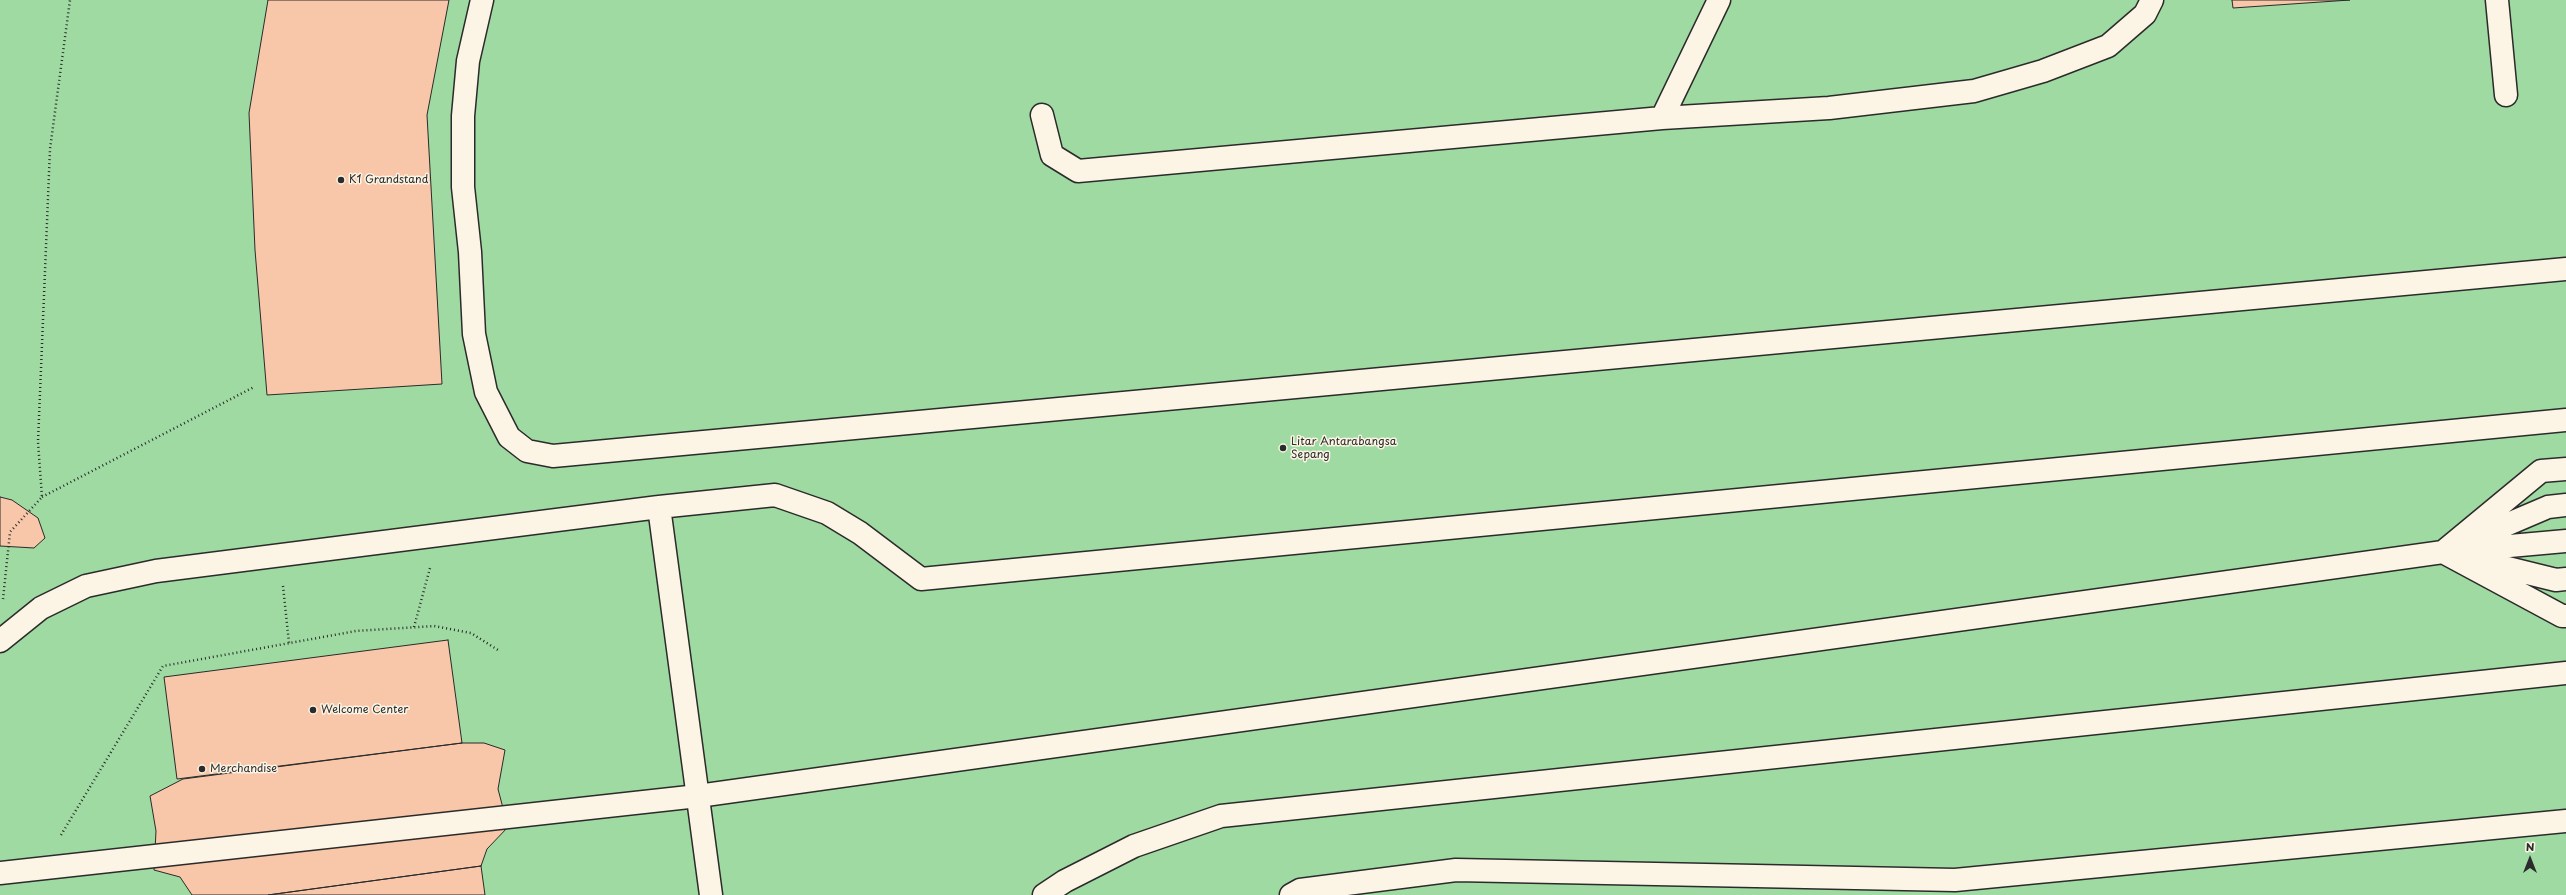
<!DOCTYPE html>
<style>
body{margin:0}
#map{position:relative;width:2566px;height:895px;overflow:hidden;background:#fbecd9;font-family:"Playpen Sans",sans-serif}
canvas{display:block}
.north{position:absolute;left:2510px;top:839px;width:40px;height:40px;-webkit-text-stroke:3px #fcf5e5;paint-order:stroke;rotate:0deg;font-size:11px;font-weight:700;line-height:16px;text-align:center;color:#2b2b2b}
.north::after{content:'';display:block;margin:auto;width:14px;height:18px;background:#2b2b2b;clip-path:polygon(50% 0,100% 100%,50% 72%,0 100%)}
</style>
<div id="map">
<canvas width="2566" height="895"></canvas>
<div class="north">N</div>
</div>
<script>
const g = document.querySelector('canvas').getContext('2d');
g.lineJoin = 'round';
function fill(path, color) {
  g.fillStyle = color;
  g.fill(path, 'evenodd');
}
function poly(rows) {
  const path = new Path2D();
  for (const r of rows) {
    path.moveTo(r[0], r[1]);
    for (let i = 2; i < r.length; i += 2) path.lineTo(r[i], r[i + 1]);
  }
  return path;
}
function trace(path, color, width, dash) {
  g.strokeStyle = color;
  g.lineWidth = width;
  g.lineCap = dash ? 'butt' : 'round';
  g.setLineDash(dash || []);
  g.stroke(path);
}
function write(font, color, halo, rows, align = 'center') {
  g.font = font + ' "Playpen Sans",sans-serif';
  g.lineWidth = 3;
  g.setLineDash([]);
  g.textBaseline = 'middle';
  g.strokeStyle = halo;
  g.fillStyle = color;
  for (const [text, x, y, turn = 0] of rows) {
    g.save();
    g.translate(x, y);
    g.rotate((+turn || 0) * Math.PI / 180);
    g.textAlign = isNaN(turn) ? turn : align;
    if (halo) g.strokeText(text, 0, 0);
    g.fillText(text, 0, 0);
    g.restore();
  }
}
fill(poly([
 [0,0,2566,0,2566,895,0,895]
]), '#9edaa1');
const building = poly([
 [268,0,449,0,427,115,442,384,267,395,255,250,249,113,268,0],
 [2232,0,2350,0,2233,8,2232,0],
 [0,497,12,500,38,518,45,538,34,548,0,546,0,497],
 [448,640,462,743,177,779,164,677,448,640],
 [462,743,484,743,505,750,498,789,508,827,487,849,481,866,268,895,192,895,180,877,154,870,156,831,150,796,183,779,462,743],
 [481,866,485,895,268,895,481,866]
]);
fill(building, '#f8c6a9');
trace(building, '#2b2b2b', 1);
const service = poly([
 [482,0,468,61,463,116,463,187,470,252,474,334,486,392,509,437,527,451,553,456,2566,269],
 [2497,0,2506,95],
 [1042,115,1052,155,1078,171,1662,118,1719,0],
 [1662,118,1829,108,1974,91,2043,71,2108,46,2145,14,2152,0],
 [659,507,711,895],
 [0,641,41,608,86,586,156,571,659,507,775,495,827,513,860,533,921,579,2566,420],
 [1044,895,1065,881,1134,846,1221,816,2566,673],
 [1291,895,1300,890,1456,870,1955,880,2566,821]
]);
const pedestrian = poly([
 [2466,542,2548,507,2566,505],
 [2443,552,2541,471,2566,469],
 [2443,552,2562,616,2566,616],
 [2475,560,2556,580,2566,579],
 [0,873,698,796,2443,552,2566,541]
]);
trace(service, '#2b2b2b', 25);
trace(pedestrian, '#2b2b2b', 25);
trace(poly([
 [42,497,254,387],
 [283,586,289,643],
 [3,599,10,532,42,497,38,442,50,149,70,0],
 [414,627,430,568],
 [61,835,163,666,356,631,434,626,471,633,498,650]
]), '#2b2b2b', 2.5, [1, 3]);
trace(service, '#fcf5e5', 22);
trace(pedestrian, '#fcf5e5', 22);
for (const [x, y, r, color] of [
 [341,180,4,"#2b2b2b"],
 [1283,448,4,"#2b2b2b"],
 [313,710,4,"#2b2b2b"],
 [202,769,4,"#2b2b2b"]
]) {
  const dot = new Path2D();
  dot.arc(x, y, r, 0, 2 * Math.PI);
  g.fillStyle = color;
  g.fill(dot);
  trace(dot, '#fcf5e5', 1.5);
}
write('11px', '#2b2b2b', '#fcf5e5', [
 ["K1 Grandstand",349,180],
 ["Litar Antarabangsa",1291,442],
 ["Sepang",1291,455],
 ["Welcome Center",321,710],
 ["Merchandise",210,769]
], 'left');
</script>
